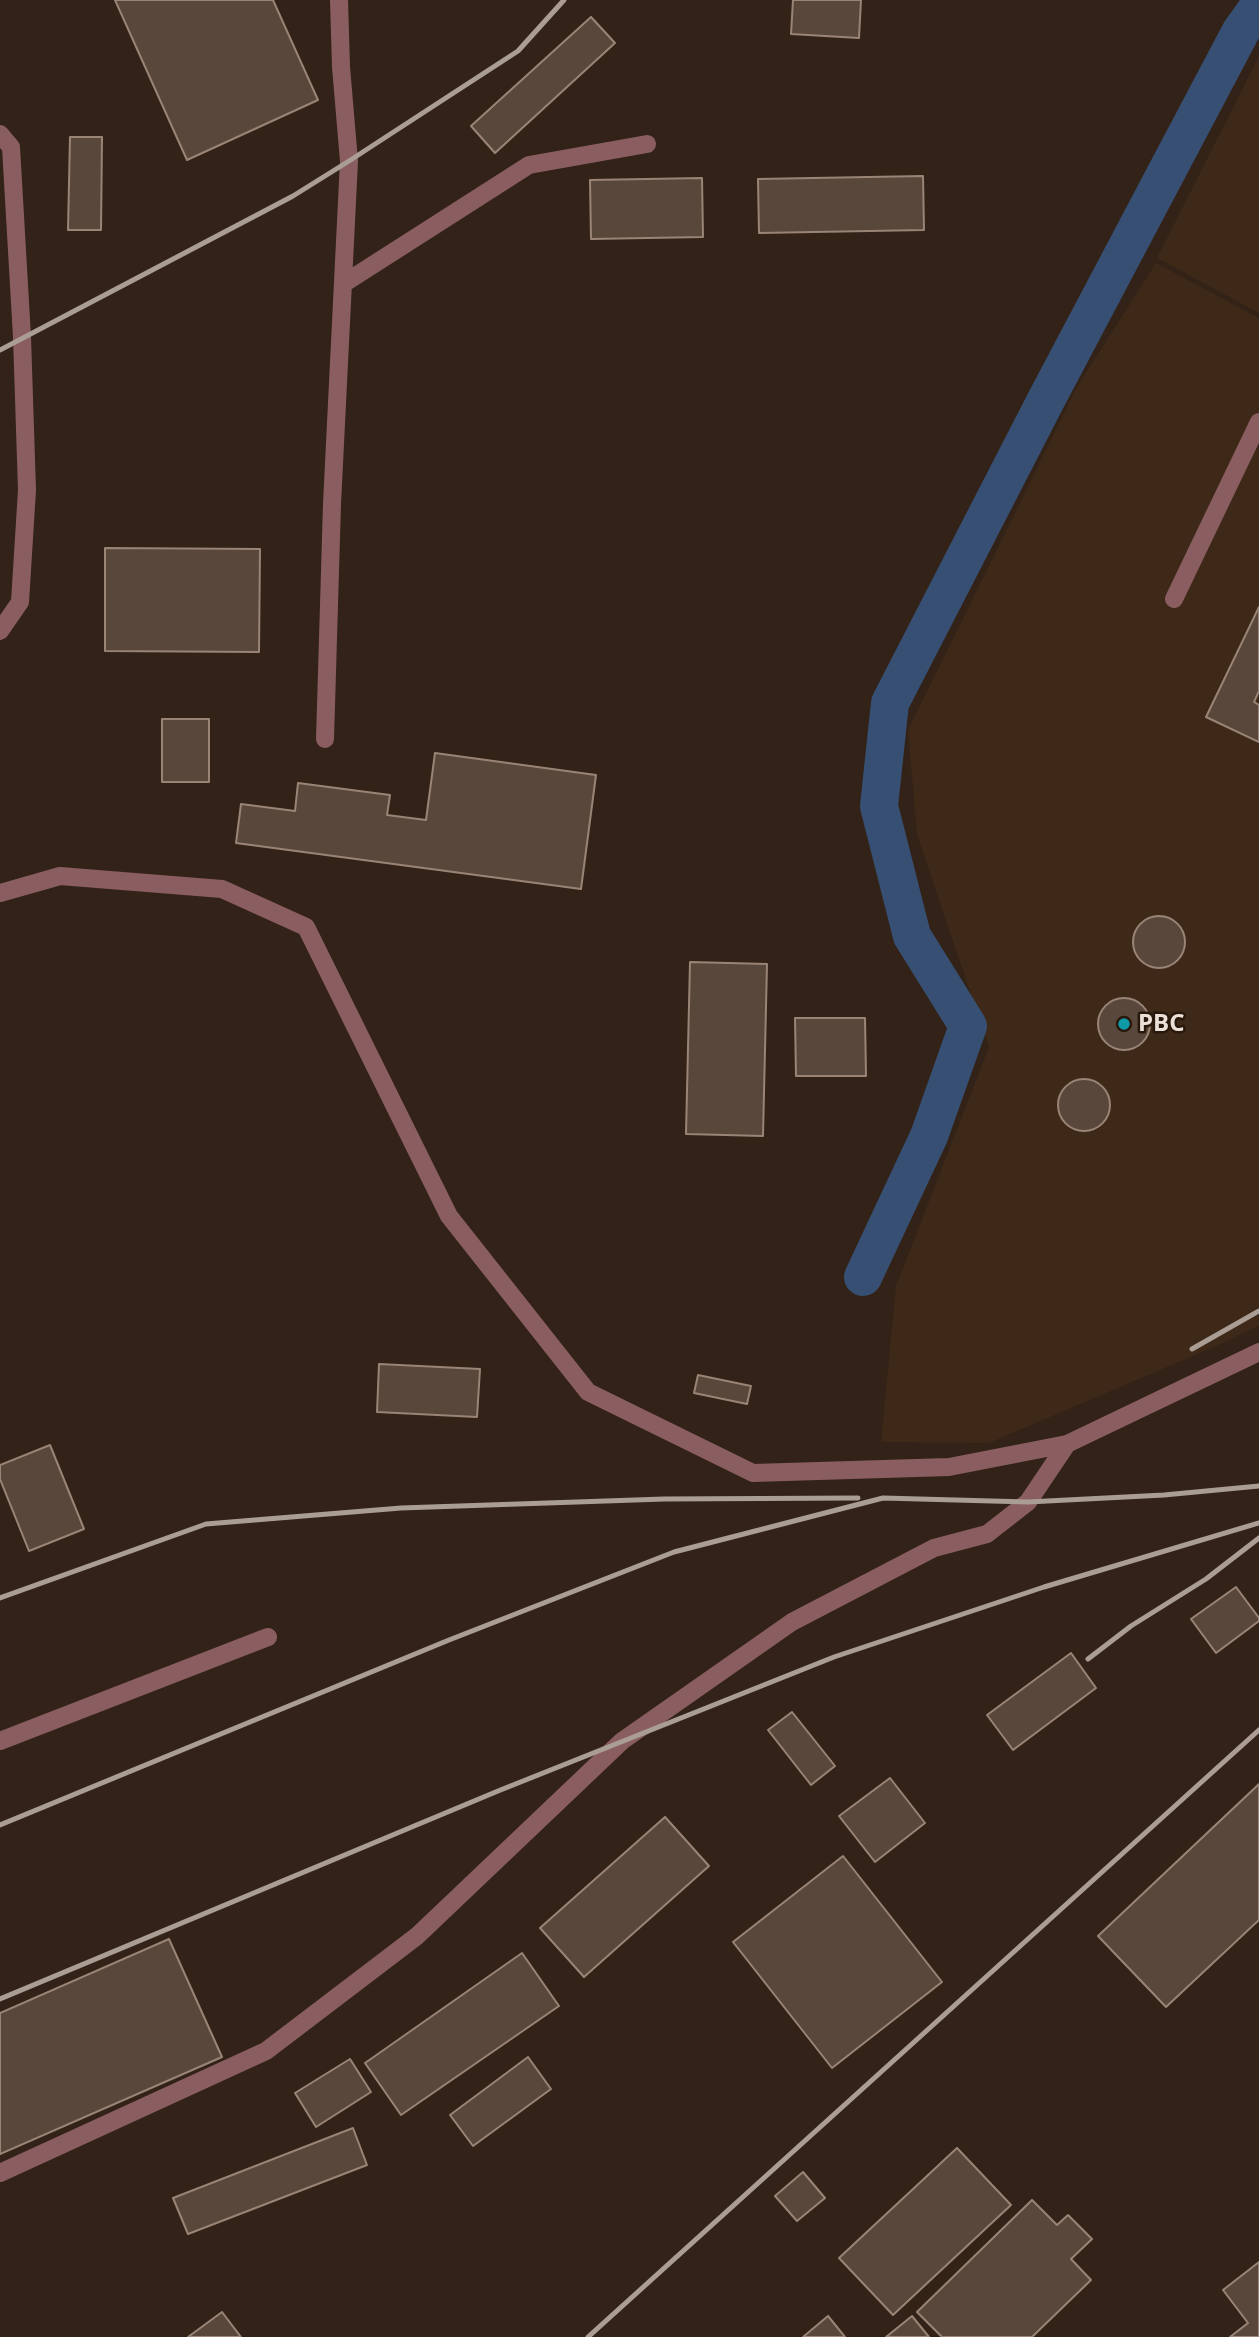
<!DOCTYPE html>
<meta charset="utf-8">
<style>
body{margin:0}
canvas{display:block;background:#332217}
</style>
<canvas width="1259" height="2337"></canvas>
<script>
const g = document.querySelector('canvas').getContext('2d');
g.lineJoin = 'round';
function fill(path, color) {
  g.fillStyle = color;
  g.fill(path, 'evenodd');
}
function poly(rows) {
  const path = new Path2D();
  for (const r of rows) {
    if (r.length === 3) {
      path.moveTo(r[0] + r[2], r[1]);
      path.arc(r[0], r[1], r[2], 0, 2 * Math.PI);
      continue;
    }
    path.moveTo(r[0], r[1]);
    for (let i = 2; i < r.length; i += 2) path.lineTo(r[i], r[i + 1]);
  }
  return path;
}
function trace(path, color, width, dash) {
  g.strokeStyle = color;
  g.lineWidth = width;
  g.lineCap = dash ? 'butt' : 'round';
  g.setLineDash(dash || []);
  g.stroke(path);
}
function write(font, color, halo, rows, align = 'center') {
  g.font = font + ' "Open Sans",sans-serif';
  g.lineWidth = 5;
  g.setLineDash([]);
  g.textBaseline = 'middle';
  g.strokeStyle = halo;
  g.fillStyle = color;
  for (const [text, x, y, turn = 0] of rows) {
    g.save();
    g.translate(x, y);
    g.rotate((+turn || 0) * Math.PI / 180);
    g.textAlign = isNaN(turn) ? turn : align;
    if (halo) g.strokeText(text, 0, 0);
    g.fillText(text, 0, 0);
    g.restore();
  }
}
fill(poly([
 [1259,56,1259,313,1157,258],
 [1156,263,1259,318,1259,1325,1223,1343,989,1443,881,1442,896,1286,989,1047,917,835,908,730,1077,387]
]), '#3e2818');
trace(poly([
 [863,1277,929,1136,968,1026,912,936,879,806,890,703,1046,400,1241,31,1259,6]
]), '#364f73', 38);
const building = poly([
 [115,0,273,0,318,100,187,160,115,0],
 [793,0,861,0,859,38,791,34,793,0],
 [591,17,615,43,495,153,471,126,591,17],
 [70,137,102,137,101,230,68,230,70,137],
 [923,176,924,230,759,233,758,179,923,176],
 [702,178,703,237,591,239,590,180,702,178],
 [105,548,260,549,259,652,105,651,105,548],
 [1259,607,1259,691,1254,702,1259,705,1259,742,1206,717,1259,607],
 [162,719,209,719,209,782,162,782,162,719],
 [435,753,596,775,581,889,236,843,241,804,295,811,298,783,390,795,387,815,426,820,435,753],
 [1159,942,26],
 [690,962,767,964,763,1136,686,1134,690,962],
 [1124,1024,26],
 [795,1018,865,1018,866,1076,796,1076,795,1018],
 [1084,1105,26],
 [379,1364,480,1369,477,1417,377,1412,379,1364],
 [698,1375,751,1386,747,1404,694,1393,698,1375],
 [50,1445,84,1529,29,1551,0,1479,0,1465,50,1445],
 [1236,1587,1259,1618,1259,1621,1216,1653,1191,1619,1236,1587],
 [1071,1653,1096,1688,1013,1750,987,1715,1071,1653],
 [792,1712,835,1766,811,1785,768,1730,792,1712],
 [890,1778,925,1823,875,1862,839,1816,890,1778],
 [1259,1784,1259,1920,1166,2007,1098,1936,1259,1784],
 [665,1817,709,1866,584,1977,540,1928,665,1817],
 [843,1856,942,1982,832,2068,733,1942,843,1856],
 [169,1939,222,2057,0,2154,0,2013,169,1939],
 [522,1953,559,2006,401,2115,365,2063,522,1953],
 [528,2057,551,2089,473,2146,450,2115,528,2057],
 [350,2059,371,2092,316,2127,295,2093,350,2059],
 [353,2128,367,2165,188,2234,173,2198,353,2128],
 [957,2148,1011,2205,893,2315,839,2258,957,2148],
 [803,2172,825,2198,797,2221,775,2196,803,2172],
 [1032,2200,1057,2225,1068,2215,1092,2239,1071,2259,1091,2280,1032,2337,942,2337,917,2312,1032,2200],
 [1259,2262,1259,2337,1230,2337,1248,2323,1223,2290,1259,2262],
 [222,2312,241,2337,188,2337,222,2312],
 [828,2316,845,2337,803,2337,828,2316],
 [912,2316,929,2337,886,2337,912,2316]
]);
fill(building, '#5a473b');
trace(building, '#998476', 2);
trace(poly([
 [0,134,11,147,22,337,27,490,20,602,0,631],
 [343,284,529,165,647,144],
 [1174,599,1259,422],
 [325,739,332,504,349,161,341,67,339,0],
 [0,893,60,876,222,889,306,927,449,1216,588,1392,753,1473,949,1467,1067,1444,1259,1352],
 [0,1741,268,1637],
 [0,2173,266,2051,417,1936,622,1741,792,1622,934,1548,987,1534,1028,1502,1067,1444]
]), '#8a5e60', 18);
trace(poly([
 [0,350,293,196,349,161,518,51,564,0],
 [1192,1349,1259,1311],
 [0,1598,206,1524,401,1508,664,1499,858,1498],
 [1088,1659,1131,1626,1206,1579,1259,1538],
 [0,1825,449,1640,674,1552,883,1498,1028,1502,1164,1495,1259,1486],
 [0,1999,498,1791,834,1657,1044,1587,1259,1523],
 [588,2337,1259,1730]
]), '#aa9d94', 5);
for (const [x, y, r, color] of [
 [1124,1024,7,"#0f9aa8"]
]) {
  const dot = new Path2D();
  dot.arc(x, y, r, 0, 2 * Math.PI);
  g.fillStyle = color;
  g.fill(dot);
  trace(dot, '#29190d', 2.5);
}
write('bold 24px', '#ebe0d8', '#29190d', [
 ["РВС",1138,1024]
], 'left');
</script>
